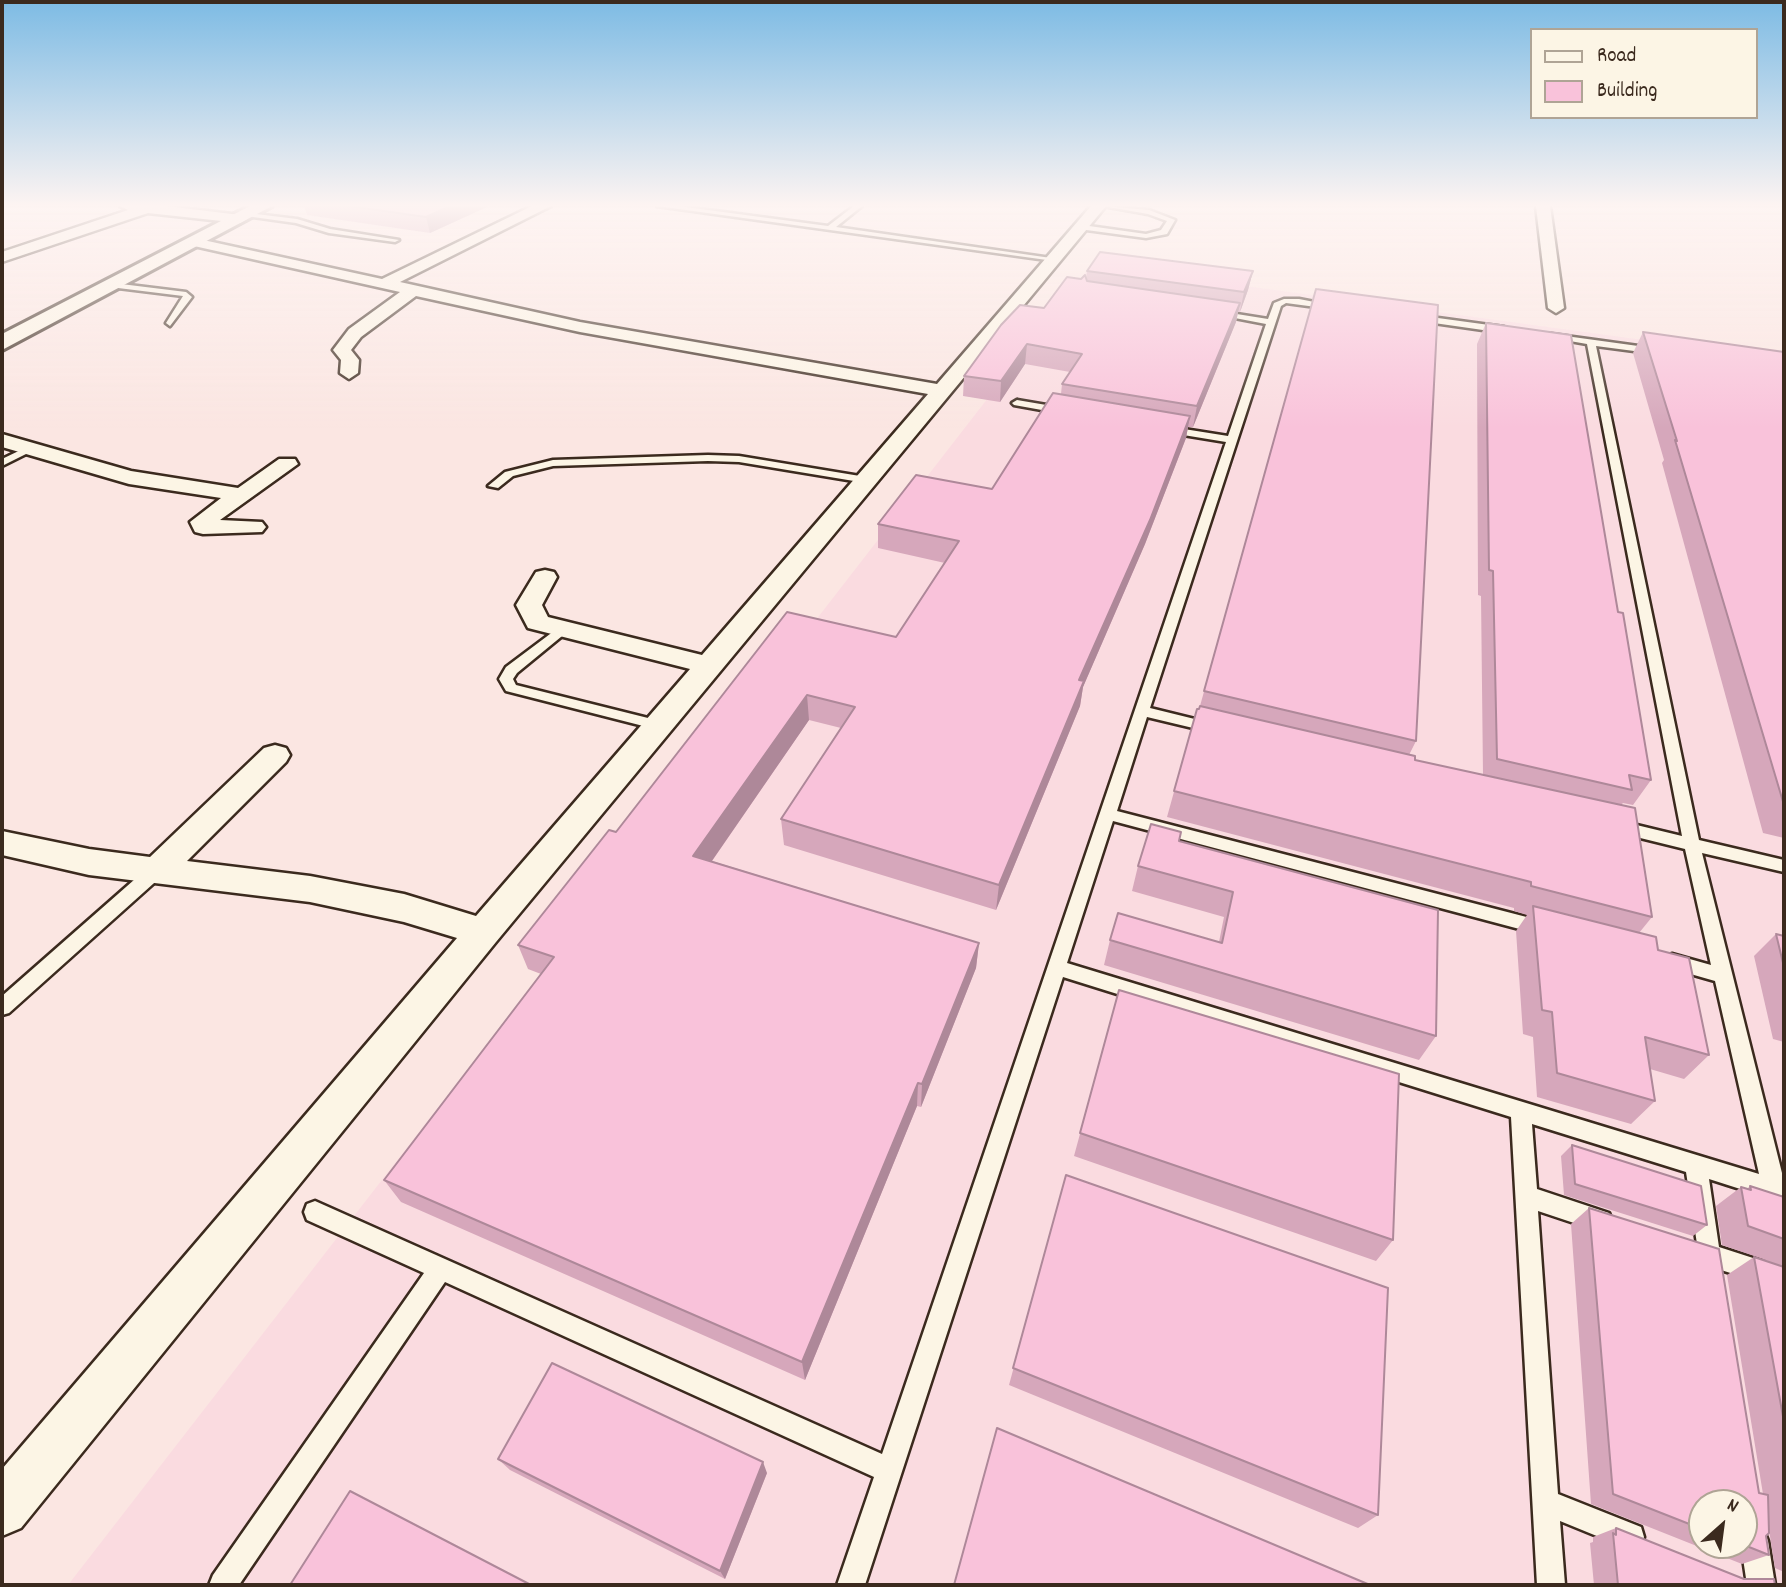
<!DOCTYPE html>
<style>
body{margin:0}
#map{position:relative;width:1786px;height:1587px;overflow:hidden;background:#fbe6e2;font-family:Dekko,sans-serif}
canvas{display:block}
.frame{position:absolute;inset:0;border:4px solid #3b2a1e;pointer-events:none}
.legend{position:absolute;left:1530px;top:28px;width:228px;height:91px;box-sizing:border-box;background:#fcf5e5;border:2px solid #afa495;margin:0;padding:9px 12px;list-style:none;font-size:21px;color:#3b2a1e}
.legend li{display:flex;align-items:center;gap:14px;height:35px}
.legend b{width:35px;border:2px solid #afa495}
.north{position:absolute;left:1688px;top:1489px;width:70px;height:70px;box-sizing:border-box;background:#fcf5e5;border:2px solid #afa495;border-radius:50%;rotate:28deg;font-size:19px;font-weight:700;line-height:28px;text-align:center;color:#3b2a1e}
.north::after{content:'';display:block;margin:auto;width:24px;height:32px;background:#3b2a1e;clip-path:polygon(50% 0,100% 100%,50% 72%,0 100%)}
</style>
<div id="map">
<canvas width="1786" height="1587"></canvas>
<div class="frame"></div>
<ul class="legend">
<li><b style="height:9px;background:#fcf5e5"></b>Road</li>
<li><b style="height:19px;background:#f9c2da"></b>Building</li>
</ul>
<div class="north">N</div>
</div>
<script>
const g = document.querySelector('canvas').getContext('2d');
g.lineJoin = 'round';
function fill(path, color) {
  g.fillStyle = color;
  g.fill(path, 'evenodd');
}
function poly(rows) {
  const path = new Path2D();
  for (const r of rows) {
    path.moveTo(r[0], r[1]);
    for (let i = 2; i < r.length; i += 2) path.lineTo(r[i], r[i + 1]);
  }
  return path;
}
function trace(path, color, width, dash) {
  g.strokeStyle = color;
  g.lineWidth = width;
  g.lineCap = dash ? 'butt' : 'round';
  g.setLineDash(dash || []);
  g.stroke(path);
}
fill(poly([
 [1091,265,1784,359,1784,1585,68,1585],
 [1702,1503,1744,1503,1744,1545,1702,1545]
]), '#fadbe0');
const service = poly([
 [657,206,678,206,828,226,854,206,862,206,836,227,1058,259,1054,261,657,206],
 [1103,206,1149,210,1175,220,1167,234,1146,238,1079,229,1082,225,1146,234,1161,230,1167,221,1148,214,1103,206],
 [248,213,297,219,330,229,399,240,395,242,329,233,296,223,246,216,248,213],
 [113,283,186,292,192,297,170,326,166,323,183,296,110,287,113,283],
 [1284,299,1299,299,1335,306,1331,309,1286,303,1281,306,1150,708,1219,725,1221,728,1214,733,1147,717,1117,811,1542,921,1548,923,1551,928,1548,933,1542,935,1113,821,1067,963,1759,1174,1715,981,1666,967,1663,962,1666,957,1672,954,1711,965,1685,849,1620,833,1614,831,1612,827,1614,823,1620,821,1682,836,1587,344,1547,337,1551,334,1660,349,1660,353,1657,354,1596,346,1699,840,1784,860,1784,872,1702,853,1784,1181,1784,1203,1709,1179,1719,1247,1784,1268,1784,1290,1721,1270,1719,1274,1711,1277,1703,1274,1699,1263,1695,1261,1692,1253,1697,1244,1686,1172,1532,1124,1537,1189,1609,1213,1612,1221,1609,1229,1601,1232,1538,1211,1558,1494,1641,1527,1644,1537,1641,1547,1631,1550,1560,1521,1565,1585,1537,1585,1511,1117,1063,977,865,1585,837,1585,874,1477,445,1282,239,1585,209,1585,213,1575,424,1273,307,1220,304,1212,307,1204,315,1201,882,1454,1226,442,1165,432,1160,429,1165,426,1228,436,1266,324,1214,314,1218,311,1268,319,1274,303,1284,299],
 [1416,315,1504,327,1508,330,1504,333,1413,320,1412,318,1416,315],
 [1017,400,1064,408,1069,411,1064,414,1014,405,1012,403,1017,400],
 [29,446,38,448,2,466,2,459,29,446],
 [708,455,739,456,866,477,872,480,866,483,739,462,708,461,553,466,513,476,498,488,488,486,505,472,553,460,708,455],
 [562,625,569,629,567,632,517,673,513,679,516,685,664,722,666,725,664,728,659,730,506,691,499,679,506,667,562,625],
 [157,864,163,865,165,870,163,875,9,1013,2,1015,2,996,151,865,157,864],
 [1754,1527,1764,1531,1768,1541,1775,1585,1747,1585,1741,1545,1744,1545,1744,1531,1754,1527]
]);
const minor = poly([
 [120,206,166,206,240,215,247,219,240,223,148,213,2,262,2,252,128,210,120,206],
 [532,206,551,206,400,282,580,322,937,384,1091,206,1106,206,496,942,21,1528,2,1536,2,1469,457,938,404,922,310,902,89,875,2,855,2,831,89,849,150,857,264,748,275,745,286,748,290,755,286,762,187,861,310,876,404,894,476,916,690,669,528,628,516,605,536,572,545,570,554,572,557,577,542,605,548,617,702,655,928,394,580,332,416,296,361,337,351,350,359,360,358,373,349,379,340,373,341,360,333,350,349,329,400,292,194,246,187,242,194,238,382,279,532,206],
 [1536,206,1550,206,1564,308,1556,313,1548,308,1536,206],
 [2,434,131,471,238,488,279,459,295,459,298,464,220,520,262,522,266,527,262,532,203,534,195,532,190,522,221,498,129,484,2,447,2,434]
]);
const tertiary = poly([
 [250,206,272,206,2,350,2,334,250,206]
]);
trace(service, '#3b2a1e', 5);
trace(minor, '#3b2a1e', 5);
trace(tertiary, '#3b2a1e', 6);
fill(service, '#fcf5e5');
fill(minor, '#fcf5e5');
fill(tertiary, '#fcf5e5');
fill(poly([
 [304,206,489,206,430,233,307,215],
 [1087,271,1253,271,1248,290,1240,312,1238,312,1236,322,1193,427,1188,427,1186,438,1145,544,1083,687,1080,706,996,910,784,845,781,819,841,728,809,720,712,861,979,943,976,968,921,1107,917,1106,805,1380,401,1202,384,1180,541,974,528,969,518,945,616,832,787,612,896,637,945,563,878,548,878,524,992,489,1061,394,1062,384,1070,372,1025,364,1000,402,963,396,964,376,1044,308,1081,279,1086,278],
 [1316,289,1416,741,1409,755,1415,760,1483,775,1481,596,1478,595,1477,344,1486,323,1618,612,1651,780,1633,805,1623,803,1621,805,1652,917,1639,933,1658,950,1709,1055,1684,1079,1650,1069,1655,1101,1631,1124,1537,1097,1533,1037,1523,1034,1516,931,1527,915,1514,911,1514,908,1167,817,1197,709,1199,709,1200,706],
 [1643,332,1784,352,1784,838,1763,833,1662,463,1664,460,1633,353],
 [1179,841,1436,1036,1419,1060,1104,965,1110,940,1219,942,1224,917,1132,891,1138,866],
 [1776,934,1784,936,1784,1042,1773,1039,1754,956],
 [1119,990,1393,1240,1376,1261,1074,1156],
 [1572,1145,1707,1225,1693,1236,1564,1195,1561,1156],
 [1066,1175,1378,1515,1358,1528,1009,1385],
 [1750,1186,1784,1197,1784,1572,1775,1568,1769,1530,1766,1536,1769,1555,1742,1564,1591,1504,1571,1224,1589,1208,1759,1493,1763,1494,1727,1275,1754,1257,1766,1260,1722,1245,1716,1206,1741,1187,1747,1189],
 [1702,1503,1744,1545,1702,1545],
 [498,1459,767,1473,725,1579,510,1470],
 [1616,1528,1744,1579,1775,1585,1594,1585,1590,1543,1593,1542,1593,1537]
]), '#d6a7bb');
fill(poly([
 [450,206,489,206,430,233,426,217],
 [1253,271,1248,290,1240,312,1244,292],
 [1240,303,1236,322,1193,427,1197,406],
 [1027,344,1025,364,1000,402,1001,381],
 [1190,416,1186,438,1145,544,1083,687,1080,706,996,910,999,885,1079,680],
 [807,695,809,720,698,881,693,856],
 [979,943,976,968,921,1107,922,1084],
 [918,1083,917,1106,805,1380,802,1362],
 [763,1462,767,1473,725,1579,720,1571]
]), '#ae8899');
const building = poly([
 [349,206,450,206,426,217,349,206],
 [1100,252,1253,271,1244,292,1087,271,1100,252],
 [1085,275,1087,281,1240,303,1197,406,1062,384,1082,354,1027,344,1001,381,964,376,1001,325,1020,305,1044,308,1067,277,1081,279,1085,275],
 [1316,289,1438,305,1416,741,1204,691,1316,289],
 [1486,323,1571,335,1618,612,1623,613,1651,780,1629,775,1632,790,1497,759,1493,571,1489,570,1486,323],
 [1643,332,1784,352,1784,805,1675,440,1677,441,1643,332],
 [1053,393,1190,416,1150,520,1079,680,1084,681,999,885,781,819,855,707,807,695,693,856,979,943,922,1084,918,1083,802,1362,384,1180,554,957,518,945,609,830,616,832,787,612,896,637,959,541,878,524,916,475,992,489,1053,393],
 [1200,706,1415,756,1415,760,1635,808,1652,917,1531,886,1531,882,1174,791,1197,709,1199,709,1200,706],
 [1151,824,1181,832,1179,841,1438,910,1436,1036,1110,940,1118,913,1222,943,1233,892,1138,866,1151,824],
 [1533,906,1656,937,1658,950,1689,958,1709,1055,1645,1037,1655,1101,1557,1073,1552,1012,1542,1010,1533,906],
 [1776,934,1784,936,1784,967,1776,934],
 [1119,990,1399,1074,1393,1240,1080,1133,1119,990],
 [1572,1145,1701,1186,1707,1225,1575,1184,1572,1145],
 [1066,1175,1388,1288,1378,1515,1013,1368,1066,1175],
 [1750,1186,1784,1197,1784,1239,1748,1226,1741,1187,1751,1190,1750,1186],
 [1589,1208,1719,1249,1759,1493,1768,1495,1769,1533,1766,1536,1769,1555,1744,1545,1744,1503,1702,1503,1702,1529,1613,1494,1589,1208],
 [1754,1257,1784,1267,1784,1422,1754,1257],
 [552,1363,763,1462,720,1571,498,1459,552,1363],
 [997,1428,1370,1585,954,1585,997,1428],
 [350,1491,531,1585,290,1585,350,1491],
 [1616,1528,1744,1579,1774,1579,1775,1585,1618,1585,1613,1533,1616,1535,1616,1528]
]);
fill(building, '#f9c2da');
trace(building, '#ae8899', 2);
const sky = g.createLinearGradient(0, 0, 0, 428);
sky.addColorStop(0, '#7dbbe4');
sky.addColorStop(0.48, '#fdf4f2');
sky.addColorStop(1, '#fdf4f200');
g.fillStyle = sky;
g.fillRect(0, 0, 1786, 428);
</script>
